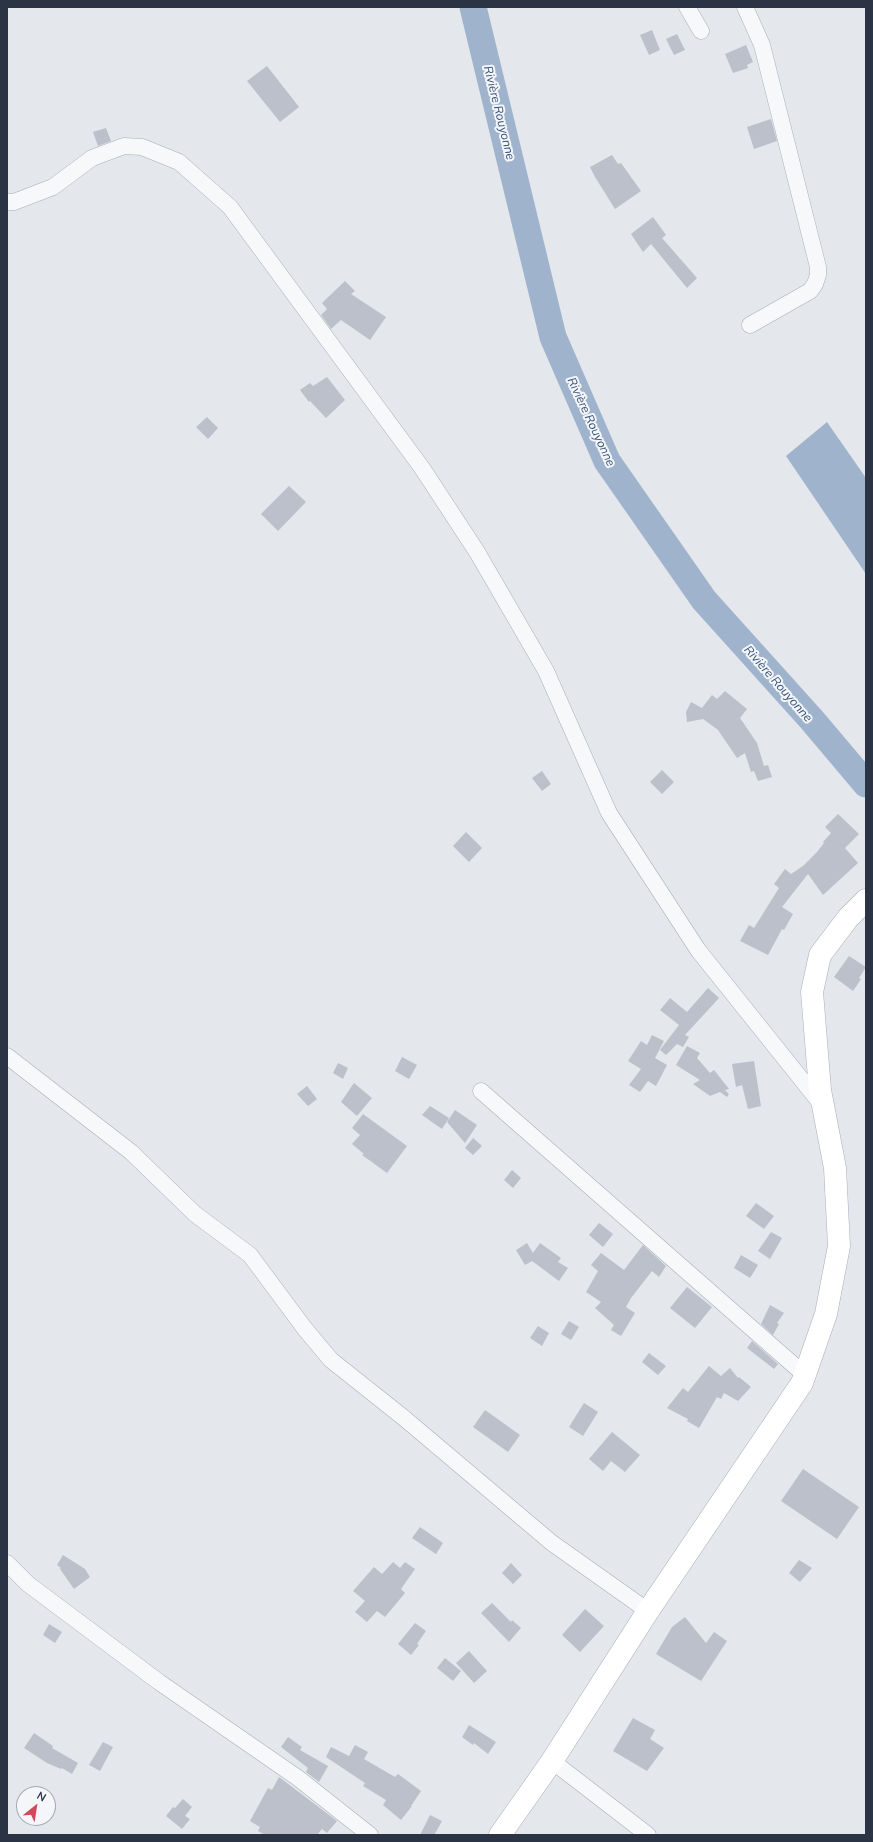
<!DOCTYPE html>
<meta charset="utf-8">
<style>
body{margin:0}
#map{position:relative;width:873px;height:1842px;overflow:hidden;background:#e4e7ec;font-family:Mulish,sans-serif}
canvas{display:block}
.frame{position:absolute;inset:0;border:8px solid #2b3445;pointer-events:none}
.north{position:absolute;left:16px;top:1786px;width:40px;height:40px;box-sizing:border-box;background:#f4f6f9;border:1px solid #a4a8b1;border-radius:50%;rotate:30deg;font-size:11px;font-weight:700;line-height:16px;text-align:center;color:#2b3445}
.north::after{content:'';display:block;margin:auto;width:14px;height:18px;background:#d1495b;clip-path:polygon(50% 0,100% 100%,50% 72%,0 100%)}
</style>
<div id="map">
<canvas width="873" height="1842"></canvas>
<div class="frame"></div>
<div class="north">N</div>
</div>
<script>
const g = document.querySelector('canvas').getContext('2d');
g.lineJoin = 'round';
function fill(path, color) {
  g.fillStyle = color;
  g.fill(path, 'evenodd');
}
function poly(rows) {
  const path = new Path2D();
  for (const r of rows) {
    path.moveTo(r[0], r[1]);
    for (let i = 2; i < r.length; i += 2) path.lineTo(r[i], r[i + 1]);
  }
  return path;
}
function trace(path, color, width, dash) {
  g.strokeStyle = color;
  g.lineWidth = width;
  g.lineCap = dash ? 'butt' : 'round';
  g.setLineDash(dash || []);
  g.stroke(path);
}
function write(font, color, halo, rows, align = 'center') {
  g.font = font + ' Mulish,sans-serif';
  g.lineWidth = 4;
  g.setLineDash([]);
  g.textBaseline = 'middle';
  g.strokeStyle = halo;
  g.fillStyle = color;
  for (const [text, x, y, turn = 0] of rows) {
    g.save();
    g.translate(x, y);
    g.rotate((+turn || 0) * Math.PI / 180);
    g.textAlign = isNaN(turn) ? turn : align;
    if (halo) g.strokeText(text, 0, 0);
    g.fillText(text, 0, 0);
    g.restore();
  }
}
fill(poly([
 [827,422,866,478,866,574,786,456]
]), '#9fb4cc');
trace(poly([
 [473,7,553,337,607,461,704,600,812,720,866,784]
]), '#9fb4cc', 27);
fill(poly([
 [652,30,660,50,649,55,640,35],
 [677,34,685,50,674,55,666,39],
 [746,45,753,62,747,65,748,68,733,73,725,54],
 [267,66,299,107,280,122,247,81],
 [771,119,777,141,754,149,747,127],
 [106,128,111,141,98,146,93,132],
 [612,155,618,164,621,163,641,191,615,209,595,177,590,167],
 [653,217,666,235,662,238,697,278,687,288,651,244,643,252,631,234],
 [345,281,355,291,351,294,386,317,370,340,341,320,331,329,321,315,327,309,322,303],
 [327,377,345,400,326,418,310,401,309,402,300,390,310,383,313,386],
 [207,417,218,428,208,439,196,427],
 [289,486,306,502,278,531,261,514],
 [725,691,747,709,740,718,757,743,764,766,768,765,772,777,758,781,754,771,751,772,745,753,737,758,718,730,703,719,687,722,686,712,691,702,702,708,712,695,717,699],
 [662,770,674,782,662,794,650,782],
 [542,771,551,784,542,791,532,778],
 [838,814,859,834,845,848,858,863,823,895,808,874,782,907,793,914,784,930,782,929,768,955,740,941,749,925,754,928,779,888,774,884,785,869,791,874,803,866,817,852,824,843,823,842,831,833,825,827],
 [466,832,482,848,469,862,453,846],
 [849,956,866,967,859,978,861,979,853,991,834,977],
 [708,988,719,998,685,1035,689,1037,683,1047,677,1044,666,1055,660,1050,679,1025,660,1010,670,998,687,1012],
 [652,1035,664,1041,655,1058,667,1065,656,1086,648,1081,640,1092,629,1085,641,1069,628,1061,641,1041,647,1045],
 [687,1046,700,1053,697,1058,710,1073,714,1070,729,1089,725,1090,729,1094,727,1097,720,1092,710,1096,693,1084,700,1080,676,1065],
 [402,1057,417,1065,409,1079,395,1071],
 [754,1061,761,1106,748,1109,742,1085,736,1087,732,1064],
 [338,1063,348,1068,343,1079,333,1073],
 [354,1083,372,1098,357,1116,341,1102],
 [307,1086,317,1099,308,1106,297,1094],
 [430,1106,449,1118,442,1129,422,1115],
 [455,1110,477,1125,465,1143,447,1122],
 [363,1114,407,1146,387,1173,362,1155,364,1154,352,1144,360,1135,352,1128],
 [473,1138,482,1146,473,1155,465,1148],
 [512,1170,521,1178,513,1188,504,1180],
 [756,1203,774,1216,764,1229,746,1216],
 [599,1223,613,1234,603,1247,589,1235],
 [771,1232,782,1238,770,1259,758,1251],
 [527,1243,533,1253,540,1243,561,1258,558,1262,568,1268,559,1281,532,1261,525,1265,516,1250],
 [643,1245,666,1266,659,1277,652,1271,631,1298,626,1307,635,1313,621,1336,611,1330,614,1325,595,1308,601,1302,586,1292,598,1271,591,1265,601,1253,624,1270],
 [741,1255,758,1265,750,1278,734,1268],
 [687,1287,712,1307,695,1328,670,1308],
 [770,1305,784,1313,777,1323,779,1324,773,1335,761,1324],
 [569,1321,579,1327,571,1340,561,1334],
 [538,1326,549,1333,542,1346,530,1338],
 [752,1341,778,1364,774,1369,747,1348],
 [649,1353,666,1366,658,1375,642,1362],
 [709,1366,721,1376,730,1368,738,1378,739,1377,751,1387,738,1401,724,1393,721,1399,717,1397,699,1428,687,1421,688,1419,667,1408,683,1388,688,1392],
 [584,1403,598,1412,583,1436,569,1427],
 [485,1410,520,1435,508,1452,473,1427],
 [612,1432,640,1455,625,1472,611,1461,603,1471,589,1459],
 [803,1469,859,1507,837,1539,781,1501],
 [420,1527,443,1543,436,1554,412,1538],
 [63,1555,85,1569,90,1577,74,1589,60,1569,61,1568,57,1565],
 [799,1560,812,1568,800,1582,789,1573],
 [393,1562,400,1568,405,1562,415,1569,401,1589,405,1593,385,1617,377,1611,367,1622,355,1612,365,1601,353,1591,374,1567,382,1574],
 [511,1563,522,1575,513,1584,502,1573],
 [492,1603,511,1622,512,1620,521,1628,509,1642,481,1613],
 [585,1609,604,1626,580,1652,562,1635],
 [685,1617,706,1643,714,1632,727,1641,701,1681,656,1654,672,1627],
 [415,1623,426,1631,417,1644,419,1645,411,1655,398,1644],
 [49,1624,62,1632,55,1643,43,1635],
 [469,1651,487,1671,474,1683,456,1663],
 [445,1658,461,1671,453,1681,437,1668],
 [633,1718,655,1730,650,1739,664,1748,647,1771,613,1751],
 [469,1725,496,1742,488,1754,474,1743,473,1745,462,1737],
 [34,1733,53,1746,52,1748,78,1763,72,1774,62,1768,61,1769,47,1763,24,1748],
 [288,1737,302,1747,300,1750,328,1766,319,1782,306,1772,308,1768,281,1747],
 [103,1742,113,1747,100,1771,89,1765],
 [355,1745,368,1752,364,1759,395,1777,398,1774,421,1791,411,1806,412,1806,401,1820,383,1805,386,1800,363,1786,365,1783,326,1757,331,1747,349,1756],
 [279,1777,337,1821,327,1833,322,1829,317,1835,265,1835,258,1831,260,1827,250,1821,268,1788,272,1790],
 [183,1799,192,1807,185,1816,190,1819,182,1829,166,1816,173,1807,175,1808],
 [430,1815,442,1821,436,1832,434,1835,420,1835]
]), '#bbc0ca');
const minor = poly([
 [687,7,701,31],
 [745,7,762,45,818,267,818,275,815,284,810,291,750,325],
 [7,202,14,202,53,187,92,158,124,146,142,147,179,162,230,207,422,468,477,552,546,671,609,813,698,950,822,1105],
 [7,1056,131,1152,195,1214,250,1255,305,1329,331,1360,404,1418,552,1543,648,1611],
 [481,1091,805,1375],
 [7,1563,28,1584,159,1682,298,1778,370,1835],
 [552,1761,648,1835]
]);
const secondary = poly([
 [500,1835,552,1761,648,1611,802,1383,826,1314,839,1246,835,1168,820,1090,812,992,820,955,848,918,866,900]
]);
trace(minor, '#a9aeb7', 17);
trace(secondary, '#a9aeb7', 23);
trace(minor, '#f7f8fa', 16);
trace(secondary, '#fff', 22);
write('italic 12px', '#34527a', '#f4f6f9', [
 ["Rivière Rouyonne",499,113,76],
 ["Rivière Rouyonne",591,422,65],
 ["Rivière Rouyonne",778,684,49]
]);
</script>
